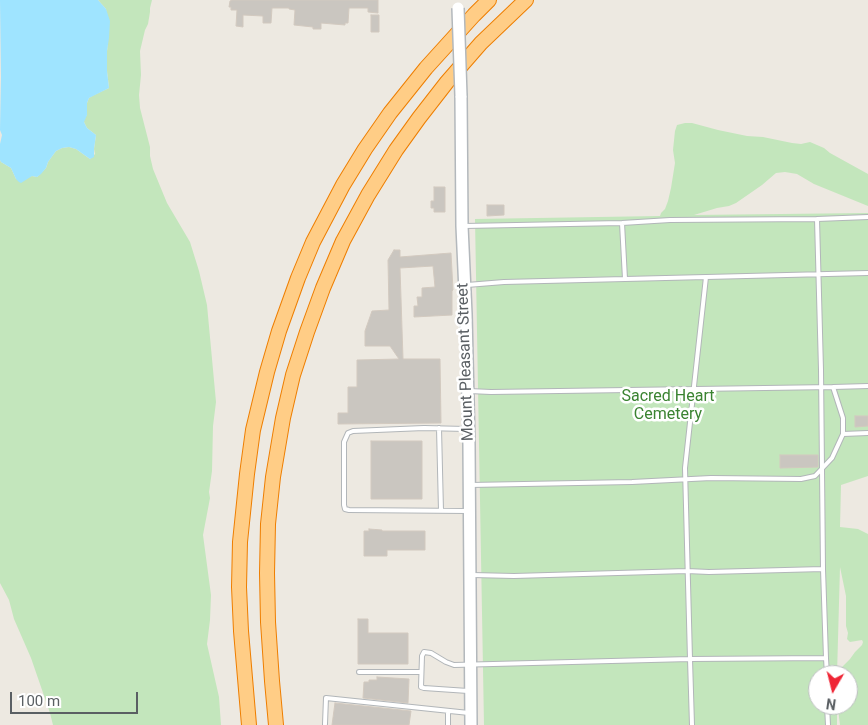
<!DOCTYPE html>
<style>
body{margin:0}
#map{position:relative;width:868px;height:725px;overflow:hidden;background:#ede9e1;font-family:Roboto,sans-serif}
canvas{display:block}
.north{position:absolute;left:808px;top:665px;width:50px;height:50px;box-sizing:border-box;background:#fff;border:1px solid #bdbfc1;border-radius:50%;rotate:188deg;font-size:14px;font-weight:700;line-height:20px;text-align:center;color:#5a5f63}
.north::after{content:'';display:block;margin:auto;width:18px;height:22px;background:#ef2636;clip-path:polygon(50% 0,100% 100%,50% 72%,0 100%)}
.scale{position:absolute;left:10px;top:692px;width:128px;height:22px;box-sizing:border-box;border:2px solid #5a5f63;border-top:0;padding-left:6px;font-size:15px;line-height:18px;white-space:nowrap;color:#5a5f63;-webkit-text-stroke:4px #fff;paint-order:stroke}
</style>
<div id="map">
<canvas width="868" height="725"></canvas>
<div class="north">N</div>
<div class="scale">100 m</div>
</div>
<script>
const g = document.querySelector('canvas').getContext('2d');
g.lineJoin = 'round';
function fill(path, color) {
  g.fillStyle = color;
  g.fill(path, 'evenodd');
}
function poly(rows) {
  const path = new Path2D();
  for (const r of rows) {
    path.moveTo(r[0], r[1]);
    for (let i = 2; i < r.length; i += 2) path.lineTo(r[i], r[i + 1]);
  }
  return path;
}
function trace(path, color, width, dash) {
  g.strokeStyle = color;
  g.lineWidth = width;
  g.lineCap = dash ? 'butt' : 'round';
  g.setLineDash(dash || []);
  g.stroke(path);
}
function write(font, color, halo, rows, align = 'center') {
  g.font = font + ' Roboto,sans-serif';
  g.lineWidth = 5;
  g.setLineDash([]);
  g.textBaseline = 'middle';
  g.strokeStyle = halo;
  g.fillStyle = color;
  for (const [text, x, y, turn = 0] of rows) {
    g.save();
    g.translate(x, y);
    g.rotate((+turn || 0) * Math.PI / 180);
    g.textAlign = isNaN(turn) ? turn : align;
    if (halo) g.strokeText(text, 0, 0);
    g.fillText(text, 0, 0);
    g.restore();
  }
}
fill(poly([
 [98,0,152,0,150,8,150,12,148,24,145,30,140,51,141,75,139,95,140,108,150,147,150,156,153,169,167,203,190,242,199,271,207,305,216,402,213,426,212,471,209,492,210,498,203,535,211,595,210,620,207,644,219,697,221,725,53,725,50,713,31,658,14,619,9,600,0,583,0,160,1,162,11,168,16,179,32,176,37,177,46,168,48,162,53,155,56,151,62,148,69,147,76,149,90,159,95,154,94,149,96,135,87,128,84,122,84,118,87,115,87,103,89,98,92,96,109,88,107,71,107,51,108,41,106,9],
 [685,123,692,123,718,130,747,136,763,137,792,143,801,144,810,142,824,148,830,153,868,174,868,206,814,184,797,174,785,172,776,173,762,185,736,203,729,206,717,208,694,215,868,213,868,476,841,485,840,527,858,529,868,534,868,725,840,725,839,717,838,705,848,705,848,675,839,675,840,672,841,668,850,659,855,652,862,645,863,642,862,640,850,642,847,639,848,633,846,626,846,596,840,567,837,675,818,675,818,705,837,705,837,725,484,725,475,219,660,216,661,213,665,209,668,201,671,188,675,163,673,150,675,131,677,125]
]), '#c3e6bc');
fill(poly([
 [0,0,98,0,106,9,110,21,109,38,107,51,107,71,109,88,89,98,87,103,87,115,84,122,87,128,96,135,94,149,94,157,90,159,76,149,69,147,62,148,56,151,48,162,46,168,41,174,37,177,32,176,21,183,19,182,16,179,11,168,1,162,0,160,0,144,2,135,0,130,1,77]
]), '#9fe4ff');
const building = poly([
 [232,0,378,0,378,13,368,12,368,8,349,8,348,23,345,23,345,25,321,23,321,29,313,29,313,27,294,25,295,10,289,9,289,8,272,8,271,23,263,23,263,16,243,15,243,27,236,26,237,10,231,10,231,7,229,7,230,1,232,0],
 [371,15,379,15,379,32,371,32,371,15],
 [434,187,445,187,445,212,434,212,434,208,431,208,431,201,434,201,434,187],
 [487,205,504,205,504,215,487,216,487,205],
 [394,250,400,250,400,257,451,253,453,290,452,291,452,315,414,317,414,306,418,306,417,297,422,297,422,288,435,287,433,266,400,268,403,359,440,359,441,423,338,424,338,413,348,413,348,387,357,387,357,360,399,359,390,346,365,346,365,331,372,311,389,310,388,260,394,250],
 [855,416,868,416,868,426,855,427,855,416],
 [371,441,422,441,422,499,371,499,371,441],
 [780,455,818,455,818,467,780,468,780,455],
 [369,529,382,530,382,531,425,531,425,550,387,550,387,556,364,556,364,531,369,531,369,529],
 [358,619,368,619,368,633,408,633,408,664,358,664,358,619],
 [377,677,409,679,408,703,363,698,364,682,369,682,369,680,377,680,377,677],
 [335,703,411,711,409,725,332,725,335,703]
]);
fill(building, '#cac6c0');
trace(building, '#d2c9bf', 1);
const lane = poly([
 [464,226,622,223,670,220,817,219],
 [625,279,706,277],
 [467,285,504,282,625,279,622,223],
 [833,387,868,386],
 [469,391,491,392,833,387,843,418,843,434,832,458,815,476,801,479,711,478,632,482,470,485],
 [439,428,441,511],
 [466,429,424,428,353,431,348,433,344,442,344,505,345,509,349,510,468,511],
 [843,434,868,433],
 [823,569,826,658],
 [472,575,514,576,687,571,709,572,823,569,821,370,817,219,868,217],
 [359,672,421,672],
 [468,691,424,688,421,687,422,656,424,652,431,653,446,662,454,665,690,659,685,468,706,277,868,273],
 [827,705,828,725],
 [325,724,326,698,469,713],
 [448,725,448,711],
 [692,725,690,659,826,658,827,675]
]);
const secondary = poly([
 [461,96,462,226,466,314,469,445,471,725]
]);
const highway = poly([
 [249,725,241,631,239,587,240,542,247,474,253,430,267,372,279,331,298,278,313,242,343,185,365,149,390,113,426,68,474,15,489,0],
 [276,725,272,681,268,622,267,573,268,524,273,477,283,418,293,375,307,332,323,288,343,241,368,195,396,150,419,118,447,82,481,43,526,0]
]);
trace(lane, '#b2b6b9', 6);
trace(secondary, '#b3b8bc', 14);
trace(highway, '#ee7e00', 16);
trace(lane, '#fff', 4);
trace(secondary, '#fff', 11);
trace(highway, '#ffcd86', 14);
const secondaryBridge = poly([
 [458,8,461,96]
]);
trace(secondaryBridge, '#b3b8bc', 14, []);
trace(secondaryBridge, '#fff', 11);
write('16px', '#5a5f63', '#fff', [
 ["Mount Pleasant Street",466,362,-92]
]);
write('16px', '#3a8331', '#fff', [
 ["Sacred Heart",668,397],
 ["Cemetery",668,415]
]);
</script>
